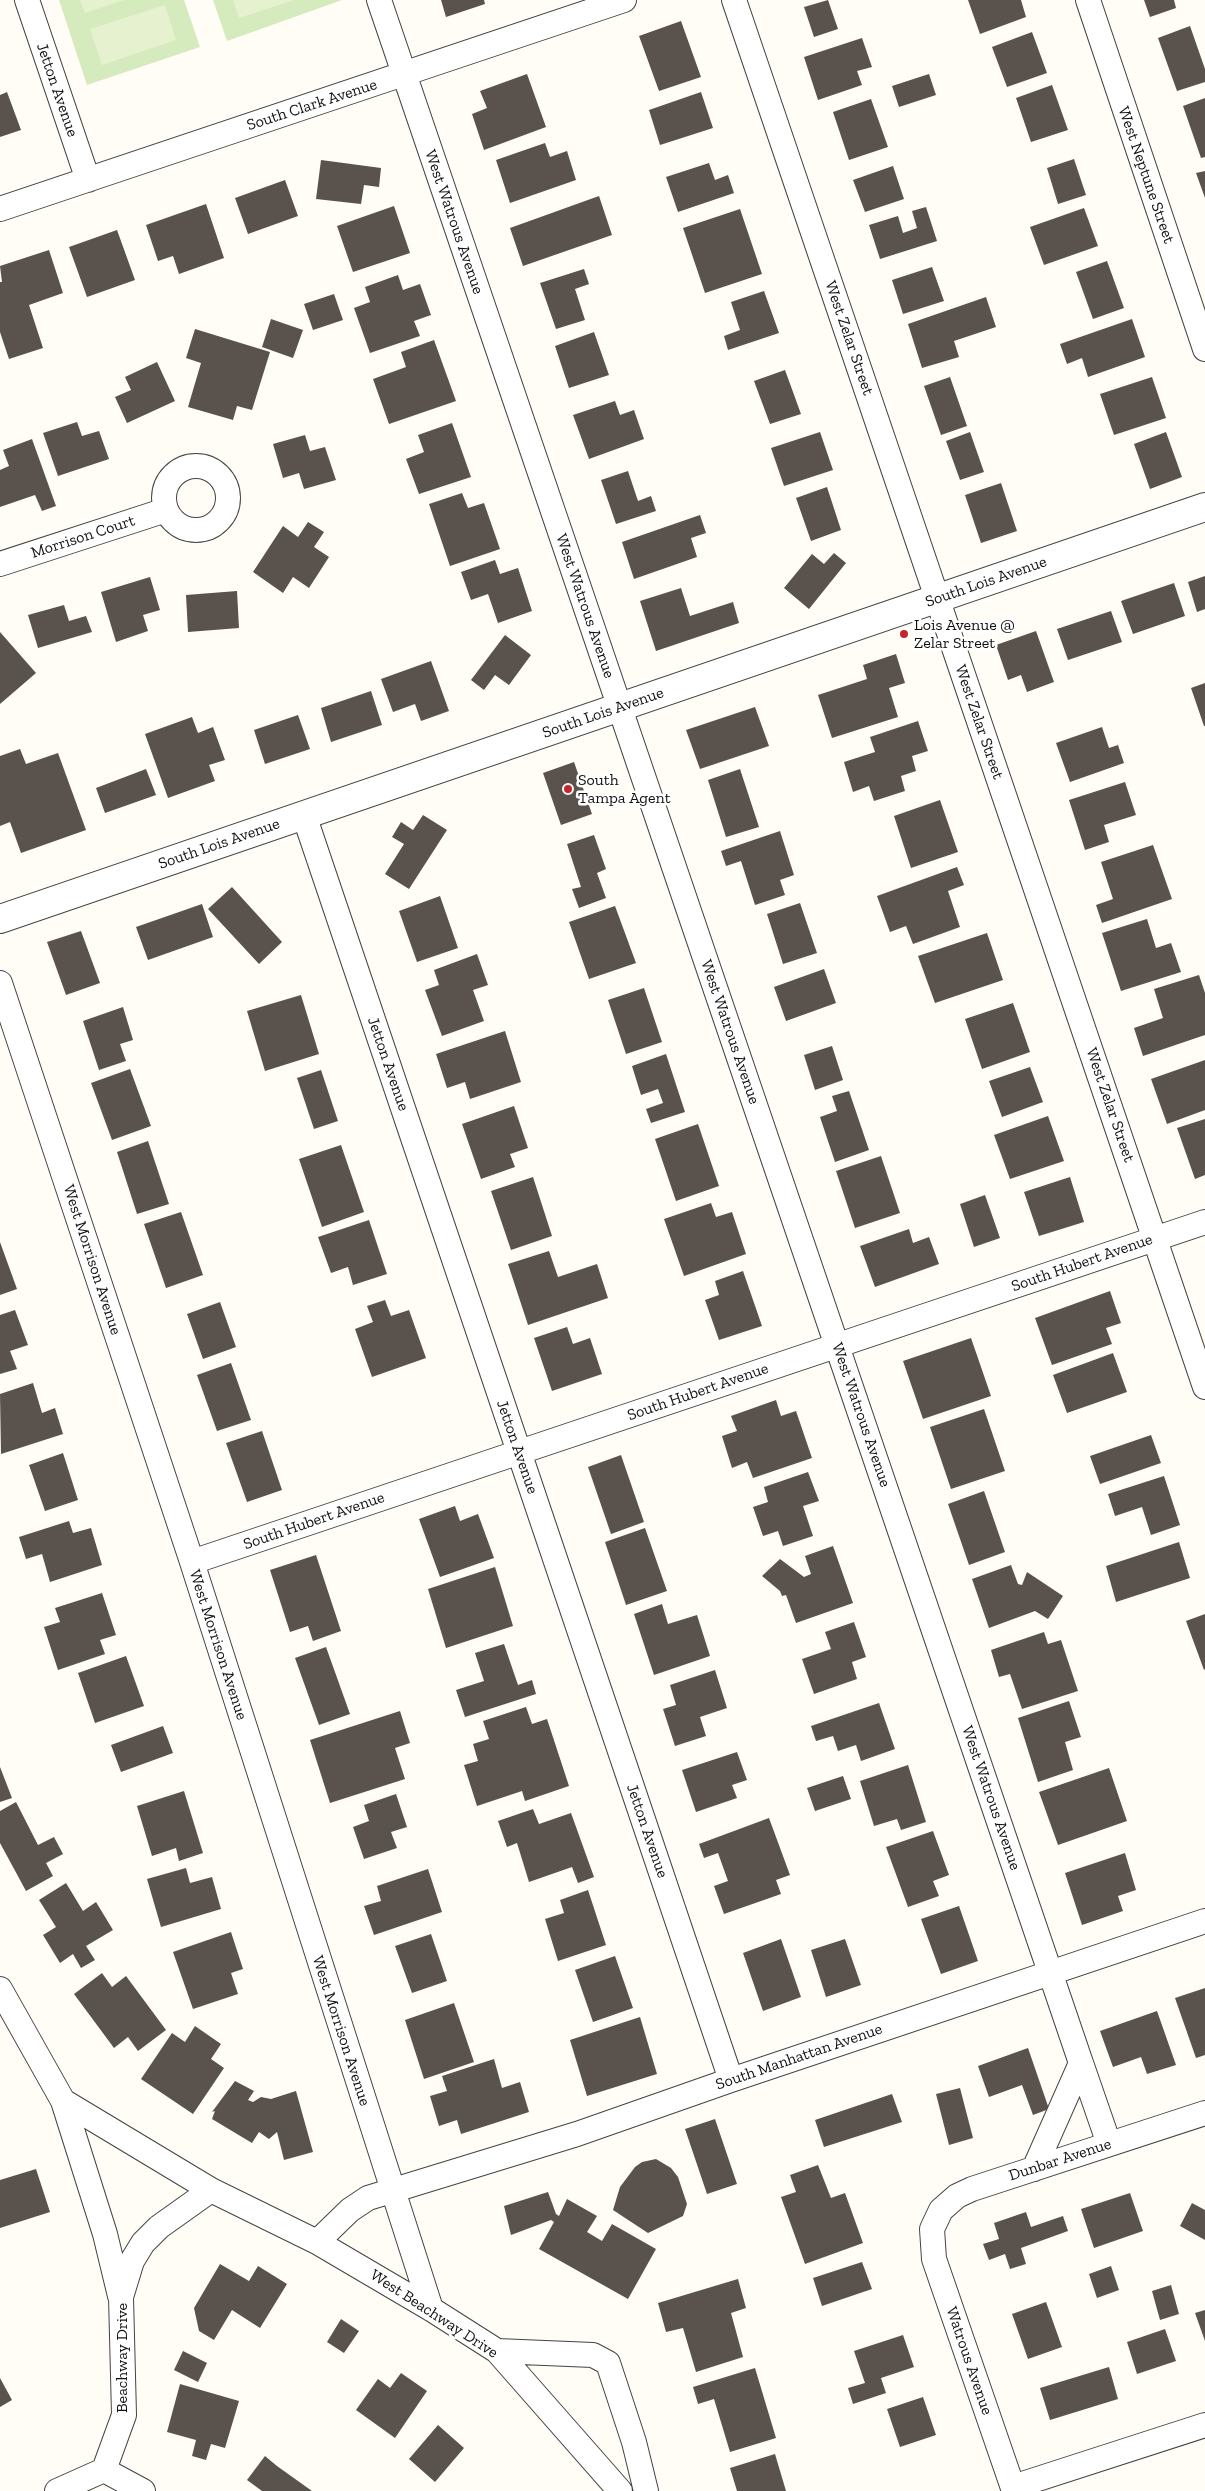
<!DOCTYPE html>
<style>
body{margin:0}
canvas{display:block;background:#fffdf5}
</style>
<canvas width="1205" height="2491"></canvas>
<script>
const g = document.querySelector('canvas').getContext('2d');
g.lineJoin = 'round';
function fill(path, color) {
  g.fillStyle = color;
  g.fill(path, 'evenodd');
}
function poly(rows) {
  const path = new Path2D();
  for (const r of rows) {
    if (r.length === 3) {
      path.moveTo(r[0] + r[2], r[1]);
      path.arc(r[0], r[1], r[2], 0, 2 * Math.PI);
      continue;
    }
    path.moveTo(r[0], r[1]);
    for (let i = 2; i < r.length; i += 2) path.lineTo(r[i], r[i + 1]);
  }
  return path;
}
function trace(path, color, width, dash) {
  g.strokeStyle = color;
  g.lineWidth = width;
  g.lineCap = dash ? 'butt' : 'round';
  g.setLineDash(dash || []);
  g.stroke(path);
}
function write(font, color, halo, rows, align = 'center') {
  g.font = font + ' "Zilla Slab",serif';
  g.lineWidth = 5;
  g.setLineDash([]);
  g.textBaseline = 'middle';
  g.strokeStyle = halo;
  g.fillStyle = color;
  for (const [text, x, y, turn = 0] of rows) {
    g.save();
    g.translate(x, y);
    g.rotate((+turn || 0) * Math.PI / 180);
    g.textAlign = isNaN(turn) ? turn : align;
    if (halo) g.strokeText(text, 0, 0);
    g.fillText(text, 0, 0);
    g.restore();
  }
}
fill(poly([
 [59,0,184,0,200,47,87,85],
 [213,0,342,0,227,41]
]), '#d5ebbd');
fill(poly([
 [80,0,124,0,85,13],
 [233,0,294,0,239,18],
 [165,5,176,40,102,65,90,29]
]), '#e6f2cf');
fill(poly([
 [441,0,484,0,485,4,446,17],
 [828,0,838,29,814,37,804,7],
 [968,0,1021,0,1026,17,980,34],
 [1144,0,1174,0,1176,8,1150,17],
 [681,21,701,77,659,91,639,36],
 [1190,26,1205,69,1205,82,1177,91,1158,38],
 [1032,32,1047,73,1007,87,992,47],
 [862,38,872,67,857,71,862,85,818,100,804,57],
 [527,74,546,127,484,150,472,114,487,108,480,91],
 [929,74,936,95,899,107,892,86],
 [1052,85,1068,130,1031,142,1016,98],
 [7,92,21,130,0,137,0,95],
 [701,92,713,128,660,145,649,110],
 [1205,98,1205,157,1201,158,1183,106],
 [871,99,888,147,849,160,833,112],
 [545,143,550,157,567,151,576,180,510,203,496,160],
 [1074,159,1086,195,1058,204,1047,168],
 [321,160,381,168,379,187,364,185,361,204,316,199],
 [709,163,715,180,728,175,734,193,678,212,666,177],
 [893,166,904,199,865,212,853,180],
 [1205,171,1205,198,1196,173],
 [285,180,298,216,248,234,235,198],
 [599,196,612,235,523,266,510,228],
 [206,204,224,258,179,274,173,256,158,261,146,225],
 [394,206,410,253,353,272,337,226],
 [926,207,937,241,880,259,869,225,898,216,903,233,917,228,912,211],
 [1084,208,1098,246,1044,265,1030,227],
 [740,209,762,274,705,293,683,228],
 [117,230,135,280,87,297,69,247],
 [49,250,63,293,29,305,43,348,9,359,0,332,0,282,2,282,0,266],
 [1107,261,1124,308,1093,319,1076,272],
 [932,267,944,301,903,314,892,280],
 [584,269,589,284,575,289,585,320,556,329,540,283],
 [398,275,403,290,420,284,431,315,414,321,420,336,370,353,354,308,370,302,365,287],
 [764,291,779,333,728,350,724,336,740,330,731,302],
 [334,294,343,320,313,330,304,304],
 [986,297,996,327,954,341,959,357,922,368,908,324],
 [271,319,303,330,293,358,262,347],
 [1132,319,1145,357,1088,377,1082,358,1067,364,1060,344],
 [195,329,270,352,252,410,237,406,233,420,188,407,201,363,186,358],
 [594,332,609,375,569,388,555,346],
 [434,340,456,401,389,424,373,379,406,367,401,352],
 [157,362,175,401,127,423,115,397,131,390,125,377],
 [785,370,801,414,770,424,754,381],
 [950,377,967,426,941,435,924,386],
 [1152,377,1166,418,1114,435,1100,394],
 [615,401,620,415,634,410,644,439,589,459,573,415],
 [77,422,82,436,99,431,109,459,58,476,43,433],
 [452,423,471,477,419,494,406,459,424,452,418,435],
 [820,432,833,470,784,486,771,448],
 [970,432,984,472,960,480,946,441],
 [1166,432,1182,477,1150,489,1134,444],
 [305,435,310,451,325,447,336,480,304,489,299,473,283,478,273,444],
 [32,439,56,506,42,511,35,495,0,507,0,470,9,466,3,450],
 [628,471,638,501,651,496,656,511,616,524,601,480],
 [1001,483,1017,531,981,543,965,495],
 [827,487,841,530,811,541,796,498],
 [462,493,468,508,484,503,500,549,450,566,429,504],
 [700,515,706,533,691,538,697,557,634,579,622,542],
 [308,522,324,532,314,547,329,557,309,588,293,577,283,593,253,572,283,526,298,537],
 [834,553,846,563,809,609,784,588,812,554,824,564],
 [495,560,500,574,518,568,532,611,498,623,488,594,471,600,461,572],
 [1205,576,1205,609,1197,612,1188,582],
 [150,577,160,610,143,615,148,631,116,642,101,592],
 [1174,583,1185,616,1133,634,1121,601],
 [681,588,690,616,733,602,739,623,656,651,640,601],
 [237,591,239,628,188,632,186,595],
 [64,605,69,621,86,616,92,632,38,648,28,615],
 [1111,611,1122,642,1068,660,1057,629],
 [1036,631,1054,682,1027,692,1021,675,1008,680,996,645],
 [0,632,36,673,0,704],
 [505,635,531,655,509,685,495,675,484,690,471,680],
 [896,654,905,683,889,688,898,717,832,738,818,695,867,679,863,665],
 [431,661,449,711,421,721,415,704,393,712,381,679],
 [1205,683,1205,726,1204,726,1191,688],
 [371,691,382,725,331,742,321,708],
 [755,707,769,746,700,769,686,730],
 [298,715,310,749,265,764,254,730],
 [192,717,198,733,213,727,225,760,209,765,215,781,168,798,145,734],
 [918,721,928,751,912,756,916,771,901,776,905,791,874,801,869,786,853,792,844,762,875,752,870,737],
 [1102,727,1109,748,1118,745,1124,763,1070,782,1056,743],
 [20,749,26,764,58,753,86,830,21,853,10,822,0,826,0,756],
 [574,762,592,814,561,825,543,773],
 [146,769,156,795,105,813,96,788],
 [740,769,759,827,726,837,708,780],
 [1125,782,1136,815,1104,825,1109,842,1085,850,1069,800],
 [940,800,958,852,911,868,894,816],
 [423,815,447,830,409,889,385,874,404,844,392,837,401,822,413,830],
 [780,831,794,875,780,880,785,895,755,905,741,861,726,866,721,851],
 [594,835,606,869,597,873,606,898,579,908,572,889,581,887,567,844],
 [1153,845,1172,899,1102,923,1096,905,1113,899,1101,862],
 [957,867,964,885,948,891,960,927,913,944,906,926,890,932,877,896],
 [232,887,282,942,259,964,208,909],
 [440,896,458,948,417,962,399,911],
 [800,903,817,953,783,964,767,914],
 [202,904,213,937,148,960,136,927],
 [615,906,636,963,589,979,569,922],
 [1147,919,1156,948,1171,943,1181,972,1121,991,1102,933],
 [81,931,100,983,66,995,47,942],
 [987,933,1003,980,935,1003,918,956],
 [477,954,488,985,473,990,484,1021,442,1036,425,990,439,985,434,970],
 [824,969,836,1003,786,1021,774,987],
 [1199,975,1205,993,1205,1035,1143,1056,1134,1028,1163,1018,1154,989],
 [644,988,662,1042,626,1054,608,1000],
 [301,995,319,1054,265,1071,247,1011],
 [1013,1003,1030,1052,982,1069,965,1019],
 [123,1007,133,1040,120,1044,126,1061,99,1070,83,1021],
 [505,1031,521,1082,470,1099,465,1082,447,1088,436,1054],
 [832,1046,843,1080,815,1090,804,1055],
 [666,1054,685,1112,651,1123,646,1109,663,1103,658,1089,641,1095,632,1066],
 [1205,1060,1205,1110,1167,1124,1151,1079],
 [1030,1067,1043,1102,1002,1117,989,1081],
 [130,1069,151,1126,112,1140,91,1083],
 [321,1070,338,1121,314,1129,297,1078],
 [849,1091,869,1150,835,1162,820,1117,837,1111,832,1096],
 [514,1106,528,1148,510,1154,515,1167,481,1179,462,1124],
 [1048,1116,1064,1161,1010,1179,994,1135],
 [1205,1119,1205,1175,1195,1179,1177,1128],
 [698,1124,719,1186,676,1201,655,1139],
 [148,1141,169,1204,137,1214,117,1152],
 [341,1145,364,1212,322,1227,299,1159],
 [881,1156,900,1213,855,1228,836,1171],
 [533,1177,552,1236,511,1250,491,1191],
 [1070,1177,1084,1222,1039,1236,1024,1192],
 [985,1195,1000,1238,974,1247,960,1204],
 [711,1203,716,1217,732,1212,746,1254,684,1276,664,1219],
 [181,1212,203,1275,166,1288,144,1224],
 [369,1220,387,1274,353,1285,348,1267,331,1273,318,1237],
 [909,1229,913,1243,929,1237,939,1264,875,1287,860,1246],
 [0,1242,17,1289,0,1295],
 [549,1251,558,1277,597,1264,608,1298,528,1325,508,1264],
 [743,1271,762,1326,719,1340,705,1300,719,1295,715,1281],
 [1110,1291,1121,1323,1106,1328,1112,1344,1052,1365,1035,1318],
 [385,1300,391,1316,409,1310,426,1358,372,1377,355,1329,373,1322,367,1306],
 [220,1302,236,1347,203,1359,187,1314],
 [15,1310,28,1345,10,1351,17,1369,0,1374,0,1315],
 [567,1327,573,1344,590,1338,602,1374,552,1391,534,1338],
 [971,1338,991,1396,923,1419,903,1361],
 [1113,1353,1127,1392,1067,1413,1053,1375],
 [231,1363,251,1420,217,1431,197,1375],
 [33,1383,42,1413,55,1408,63,1434,1,1454,0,1394],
 [776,1400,781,1416,796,1411,812,1458,753,1478,747,1462,732,1468,722,1436,737,1431,731,1416],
 [984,1409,1005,1471,951,1489,930,1427],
 [262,1431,282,1490,247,1502,226,1443],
 [1151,1435,1161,1463,1100,1484,1090,1456],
 [63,1453,78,1500,45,1511,29,1465],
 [621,1455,644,1522,611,1534,588,1467],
 [808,1472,819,1501,803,1506,813,1536,783,1546,778,1531,763,1536,753,1507,768,1502,764,1487],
 [1164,1476,1180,1525,1151,1535,1142,1507,1115,1516,1108,1494],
 [984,1491,1005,1552,969,1565,948,1504],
 [455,1506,460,1521,478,1514,494,1558,440,1577,419,1519],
 [69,1521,73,1533,91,1528,102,1565,50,1582,42,1554,26,1559,19,1537],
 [645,1528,667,1591,626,1605,605,1542],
 [1179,1542,1190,1578,1116,1602,1106,1566],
 [833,1546,853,1603,796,1623,786,1595,782,1596,780,1591,762,1576,780,1559,804,1577,811,1574,805,1556],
 [316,1555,341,1631,313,1641,308,1626,290,1632,270,1570],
 [1011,1565,1018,1584,1022,1585,1027,1572,1063,1596,1048,1619,1035,1611,989,1628,972,1579],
 [495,1567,513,1626,446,1648,428,1589],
 [102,1593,116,1635,100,1640,105,1654,58,1670,44,1627,60,1622,55,1608],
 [662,1604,668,1624,697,1615,710,1656,654,1675,634,1614],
 [1205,1614,1205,1669,1204,1670,1186,1621],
 [854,1622,866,1657,852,1662,857,1679,814,1694,802,1659,831,1649,825,1632],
 [1044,1632,1048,1644,1061,1640,1078,1691,1022,1709,1010,1674,999,1677,991,1650],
 [504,1644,518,1685,532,1680,536,1694,465,1717,456,1690,484,1681,475,1653],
 [326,1647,350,1714,319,1725,295,1658],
 [126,1656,144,1706,95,1723,78,1673],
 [715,1670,727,1708,700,1717,706,1736,675,1746,663,1709,676,1705,670,1685],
 [1069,1701,1081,1737,1065,1742,1073,1770,1038,1782,1018,1718],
 [879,1703,895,1749,861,1761,856,1745,838,1751,833,1736,816,1741,811,1726],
 [526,1707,532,1724,547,1719,569,1786,525,1801,522,1791,477,1806,464,1765,478,1761,473,1744,489,1739,483,1721],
 [400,1711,410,1743,395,1748,405,1779,330,1803,310,1740],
 [163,1726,173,1753,121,1772,111,1745],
 [737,1752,747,1780,732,1785,737,1798,696,1812,682,1770],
 [908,1765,926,1822,901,1830,897,1819,874,1826,860,1781],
 [0,1767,12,1798,0,1802],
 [1109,1768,1127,1821,1058,1845,1039,1792],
 [843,1776,851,1799,815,1811,807,1788],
 [184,1791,203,1853,179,1861,176,1848,152,1856,137,1806],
 [396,1794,407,1827,391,1832,397,1848,364,1859,353,1827,369,1821,364,1805],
 [16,1802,38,1845,54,1837,63,1854,46,1863,53,1876,26,1891,0,1843,0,1811],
 [533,1809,539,1824,571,1813,594,1877,578,1883,572,1867,529,1882,517,1843,507,1847,498,1821],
 [769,1818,790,1875,776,1880,781,1894,724,1914,714,1886,728,1881,718,1853,704,1858,699,1844],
 [933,1831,949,1875,933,1881,939,1896,908,1907,886,1847],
 [1125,1853,1136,1890,1118,1896,1123,1911,1082,1925,1065,1873],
 [186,1868,190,1883,212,1877,221,1909,161,1927,147,1879],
 [428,1869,442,1912,374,1935,364,1906,381,1901,377,1886],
 [66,1883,83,1911,96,1902,113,1930,86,1946,95,1960,81,1968,73,1954,60,1963,43,1935,56,1927,39,1900],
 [588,1890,606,1945,558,1961,545,1919,564,1913,560,1900],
 [959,1906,978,1961,941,1974,921,1919],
 [231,1932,243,1969,231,1973,238,1994,193,2009,173,1952],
 [431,1934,447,1981,412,1993,395,1946],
 [781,1939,801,1997,763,2011,743,1953],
 [845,1939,861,1985,826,1997,811,1950],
 [615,1956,633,2008,593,2022,575,1970],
 [102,1973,112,1987,126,1976,166,2030,138,2051,128,2037,114,2048,74,1994],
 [1205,1988,1205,2055,1196,2058,1175,1998],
 [454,2003,474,2062,424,2079,405,2020],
 [1157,2011,1176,2065,1147,2074,1141,2057,1113,2067,1100,2031],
 [640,2017,657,2074,587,2096,570,2040],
 [195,2026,221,2044,211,2059,224,2068,193,2114,141,2079,172,2033,185,2042],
 [1028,2048,1049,2109,1033,2115,1022,2085,989,2097,978,2066],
 [494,2059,502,2088,520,2082,529,2112,461,2134,457,2120,439,2126,430,2096,447,2091,442,2076],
 [235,2081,254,2091,248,2100,253,2102,261,2097,271,2099,296,2091,313,2152,284,2160,277,2132,269,2139,259,2132,252,2143,212,2119,215,2111,212,2112],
 [960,2088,973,2138,949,2145,936,2094],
 [892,2094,902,2122,824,2147,815,2120],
 [715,2119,737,2184,707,2194,685,2129],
 [656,2159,671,2168,678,2177,687,2204,683,2216,648,2233,613,2210,620,2187,635,2167,642,2162],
 [818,2165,831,2198,845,2193,863,2243,805,2264,781,2197,796,2192,790,2175],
 [36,2169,50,2212,0,2228,0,2180],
 [548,2192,556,2214,559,2216,567,2199,597,2216,587,2232,602,2241,612,2224,656,2249,628,2299,539,2249,554,2222,551,2220,511,2235,504,2206],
 [1130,2193,1143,2231,1094,2248,1081,2209],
 [1192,2203,1205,2210,1205,2240,1180,2226],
 [1026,2212,1031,2227,1063,2216,1068,2231,1021,2248,1026,2264,1010,2269,1005,2254,989,2260,983,2244,999,2239,994,2223],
 [862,2262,872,2289,822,2306,813,2278],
 [220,2264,249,2281,258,2266,287,2284,260,2328,232,2310,214,2340,199,2331,194,2308],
 [1111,2266,1119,2290,1097,2298,1089,2274],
 [738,2279,746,2308,731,2313,743,2357,696,2372,683,2328,666,2332,658,2303],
 [1171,2285,1179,2314,1160,2320,1152,2291],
 [1046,2302,1062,2347,1028,2359,1012,2314],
 [1205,2310,1205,2341,1195,2313],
 [341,2319,359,2331,344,2353,327,2342],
 [1165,2329,1176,2361,1137,2374,1127,2342],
 [903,2335,914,2367,881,2378,886,2393,853,2404,848,2388,865,2383,854,2351],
 [183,2351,207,2363,198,2382,174,2370],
 [1109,2367,1118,2399,1050,2420,1040,2388],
 [755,2368,776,2438,730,2452,714,2399,698,2404,693,2387],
 [401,2373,427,2391,395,2438,356,2410,378,2379,390,2388],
 [0,2378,12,2400,0,2407],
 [180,2384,239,2401,225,2448,211,2444,206,2460,192,2456,196,2440,167,2432],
 [923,2397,936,2435,900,2447,887,2409],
 [438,2425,464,2448,435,2482,409,2459],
 [775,2454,786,2491,737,2491,730,2468],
 [265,2456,277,2466,312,2491,262,2491,247,2480]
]), '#5a524d');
const minor = poly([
 [27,0,88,180],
 [379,0,1081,2063,1034,2169],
 [734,0,1205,1387],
 [1088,0,1205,349],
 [0,209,624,0],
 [196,498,32],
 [0,564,166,510],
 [304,815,731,2080],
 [0,983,192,1562,431,2309],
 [192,1562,1205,1222],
 [0,1989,63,2101,211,2190,317,2242,431,2309,497,2351,620,2491],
 [1081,2063,1109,2144],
 [63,2101,105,2234,120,2296],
 [317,2242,350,2210,368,2198,577,2134,731,2080,1205,1921],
 [497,2351,593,2355,608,2363,634,2442,646,2491],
 [104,2470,124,2415,121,2297,132,2261,143,2243,159,2227,211,2190],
 [1013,2487,1205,2425],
 [57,2491,104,2470,143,2491],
 [1014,2491,934,2259,932,2229,941,2210,957,2196,972,2189,1205,2113]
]);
const tertiary = poly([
 [0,919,1205,507]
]);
trace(minor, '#444', 26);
trace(tertiary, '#444', 30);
trace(minor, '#fff', 24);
trace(tertiary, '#fff', 28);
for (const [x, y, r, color] of [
 [904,634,5,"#c4262e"],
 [568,789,5,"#c4262e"]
]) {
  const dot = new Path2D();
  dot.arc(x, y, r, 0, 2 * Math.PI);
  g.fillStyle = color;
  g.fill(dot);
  trace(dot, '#fff', 2);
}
write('16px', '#111', '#fff', [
 ["Jetton Avenue",57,90,71],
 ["South Clark Avenue",312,105,-18],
 ["West Neptune Street",1146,175,71],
 ["West Watrous Avenue",454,222,71],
 ["West Zelar Street",849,338,71],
 ["Morrison Court",83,537,-18],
 ["South Lois Avenue",986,582,-19],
 ["West Watrous Avenue",585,606,71],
 ["South Lois Avenue",603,713,-19],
 ["West Zelar Street",979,722,71],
 ["South Lois Avenue",219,844,-19],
 ["West Watrous Avenue",730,1032,71],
 ["Jetton Avenue",388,1064,71],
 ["West Zelar Street",1110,1105,71],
 ["West Morrison Avenue",92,1260,72],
 ["South Hubert Avenue",1082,1263,-19],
 ["South Hubert Avenue",698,1392,-19],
 ["West Watrous Avenue",861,1415,71],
 ["Jetton Avenue",517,1447,71],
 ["South Hubert Avenue",314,1521,-19],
 ["West Morrison Avenue",218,1645,72],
 ["West Watrous Avenue",991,1798,71],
 ["Jetton Avenue",647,1831,71],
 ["West Morrison Avenue",341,2031,72],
 ["South Manhattan Avenue",799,2057,-19],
 ["Dunbar Avenue",1060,2160,-18],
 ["West Beachway Drive",434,2314,33],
 ["Beachway Drive",122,2358,-90],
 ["Watrous Avenue",969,2361,71]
]);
write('16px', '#111', '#fff', [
 ["Lois Avenue @",914,625],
 ["Zelar Street",914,643],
 ["South",578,780],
 ["Tampa Agent",578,798]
], 'left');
</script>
